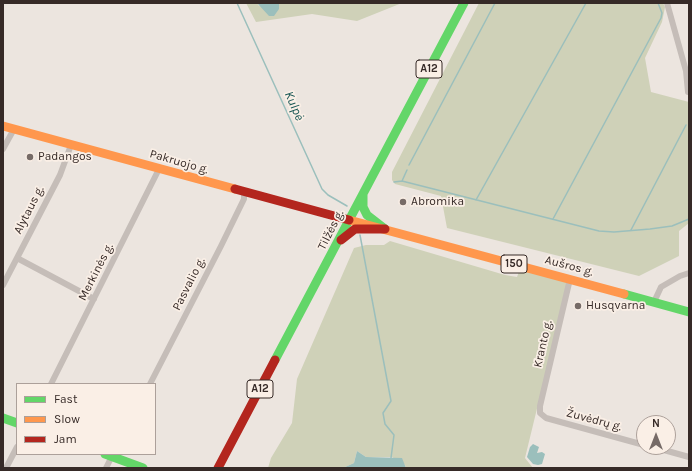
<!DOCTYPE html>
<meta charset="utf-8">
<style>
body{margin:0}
#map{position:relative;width:692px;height:471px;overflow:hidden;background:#ece5df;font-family:Karla,sans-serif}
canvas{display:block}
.frame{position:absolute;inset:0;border:4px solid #362a27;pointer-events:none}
.legend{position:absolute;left:16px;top:383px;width:140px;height:72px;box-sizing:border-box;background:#faefe6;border:1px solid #aca09a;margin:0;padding:5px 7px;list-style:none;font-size:12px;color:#362a27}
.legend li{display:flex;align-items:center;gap:8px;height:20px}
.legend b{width:20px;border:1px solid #aca09a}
.north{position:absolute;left:636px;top:415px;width:40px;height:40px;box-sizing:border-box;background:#faefe6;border:1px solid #aca09a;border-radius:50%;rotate:0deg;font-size:11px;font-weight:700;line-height:16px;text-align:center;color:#362a27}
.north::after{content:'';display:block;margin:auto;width:14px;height:18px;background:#766b67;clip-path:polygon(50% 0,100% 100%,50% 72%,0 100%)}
</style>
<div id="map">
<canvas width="692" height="471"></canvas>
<div class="frame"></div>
<ul class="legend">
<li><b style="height:5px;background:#63d668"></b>Fast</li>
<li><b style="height:5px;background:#ff974d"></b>Slow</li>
<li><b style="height:5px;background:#b3261e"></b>Jam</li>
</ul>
<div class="north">N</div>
</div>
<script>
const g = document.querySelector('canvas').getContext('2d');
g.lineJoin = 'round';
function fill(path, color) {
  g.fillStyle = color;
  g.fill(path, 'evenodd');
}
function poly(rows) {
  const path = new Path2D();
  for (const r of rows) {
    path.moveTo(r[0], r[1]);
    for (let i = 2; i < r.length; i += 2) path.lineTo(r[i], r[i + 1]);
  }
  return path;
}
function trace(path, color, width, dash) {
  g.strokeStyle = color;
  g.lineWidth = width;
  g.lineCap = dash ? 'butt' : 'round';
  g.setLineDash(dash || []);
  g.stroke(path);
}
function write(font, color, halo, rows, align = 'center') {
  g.font = font + ' Karla,sans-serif';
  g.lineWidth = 3.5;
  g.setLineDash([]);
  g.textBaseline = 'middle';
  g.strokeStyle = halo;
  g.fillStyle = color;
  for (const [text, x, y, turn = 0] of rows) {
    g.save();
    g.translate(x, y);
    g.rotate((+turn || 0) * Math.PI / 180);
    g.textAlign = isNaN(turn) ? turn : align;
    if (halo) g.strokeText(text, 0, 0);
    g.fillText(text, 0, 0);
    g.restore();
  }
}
fill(poly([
 [246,3,257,3,259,6,279,9,279,3,402,3,357,21,312,14,256,22],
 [479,3,663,3,665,7,662,22,645,58,651,92,689,102,689,223,679,231,679,256,639,276,447,228,441,196,395,184,392,180,392,172],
 [390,241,505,275,517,277,520,269,568,281,525,458,533,468,406,468,405,465,392,457,366,457,357,451,354,463,343,468,268,468,271,458,292,423,297,379,354,248,366,245,384,245]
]), '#cfd1b8');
fill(poly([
 [257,3,279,3,279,9,274,16,269,16],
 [533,444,539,447,537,453,542,452,545,454,542,464,538,465,533,464,527,457,530,447],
 [357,451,366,457,402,458,406,468,343,468,354,463]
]), '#9bbfbc');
trace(poly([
 [237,3,322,189,328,195,347,206],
 [409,165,495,3],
 [402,181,599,231,614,232,650,229,672,226,689,219],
 [394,182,402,181,407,170],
 [476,200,586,3],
 [553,219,661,18,662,13,658,3],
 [631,230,686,125],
 [360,235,391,401,383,413,385,424,394,435,391,458]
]), '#9bbfbc', 1.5);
trace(poly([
 [667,3,686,71,688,92],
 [3,149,14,129],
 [17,258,94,299],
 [570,279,540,406,540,413,546,418,644,445],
 [3,285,60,175,71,145],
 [654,302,661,287,680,276,689,273],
 [51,384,159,169],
 [150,384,221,246,244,199,244,192],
 [653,447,689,457],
 [6,468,17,447],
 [106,468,113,454]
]), '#c5bdb8', 6);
trace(poly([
 [363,195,363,207,367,215,385,229],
 [624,294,689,312],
 [275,360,464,3],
 [3,418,17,423],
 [105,454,143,468]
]), '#63d668', 9);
trace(poly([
 [3,126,235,189],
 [349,220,624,294]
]), '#ff974d', 9);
trace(poly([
 [235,189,349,220],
 [341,240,355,229,385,229],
 [218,468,275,360]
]), '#b3261e', 9);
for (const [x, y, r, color] of [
 [30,157,4,"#766b67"],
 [403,202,4,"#766b67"],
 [578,306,4,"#766b67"]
]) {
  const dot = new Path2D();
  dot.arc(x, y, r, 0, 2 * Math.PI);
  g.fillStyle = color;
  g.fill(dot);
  trace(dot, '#faefe6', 1.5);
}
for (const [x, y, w] of [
 [429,69,26],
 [514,264,26],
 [260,389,26]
]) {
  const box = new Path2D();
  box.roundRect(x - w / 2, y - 9, w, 18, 3);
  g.fillStyle = '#faefe6';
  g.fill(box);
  trace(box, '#362a27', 1);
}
write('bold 11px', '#362a27', null, [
 ["A12",429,69],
 ["150",514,264],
 ["A12",260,389]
]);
write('12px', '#362a27', '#faefe6', [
 ["Padangos",38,157],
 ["Abromika",411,202],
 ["Husqvarna",586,306]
], 'left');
write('12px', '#362a27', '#faefe6', [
 ["Pakruojo g.",179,162,16],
 ["Alytaus g.",29,210,-63],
 ["Tilžės g.",331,230,-63],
 ["Aušros g.",569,266,15],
 ["Merkinės g.",96,272,-63],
 ["Pasvalio g.",189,284,-63],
 ["Kranto g.",543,344,-77],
 ["Žuvėdrų g.",594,420,15]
]);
write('italic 13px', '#1b5856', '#faefe6', [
 ["Kulpė",294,106,66]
]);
</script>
